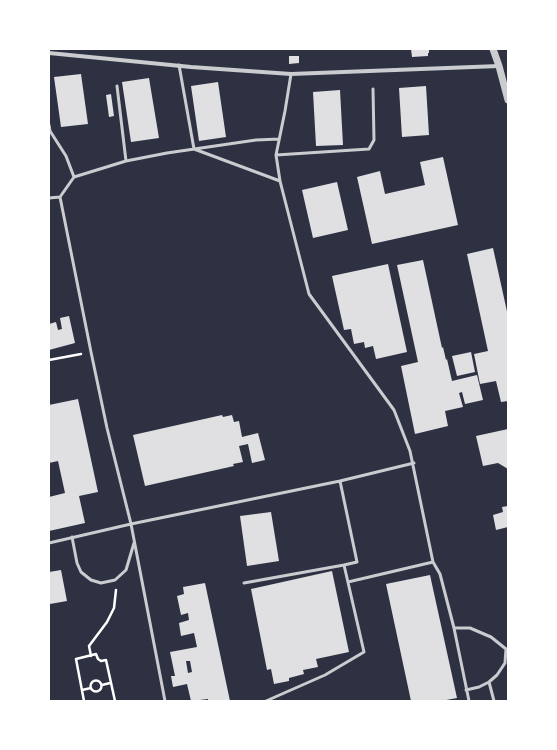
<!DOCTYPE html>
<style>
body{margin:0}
#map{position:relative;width:557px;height:750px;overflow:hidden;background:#2d3142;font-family:Figtree,sans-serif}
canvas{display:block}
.frame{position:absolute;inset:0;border:50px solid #fff;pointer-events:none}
</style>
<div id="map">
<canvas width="557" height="750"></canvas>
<div class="frame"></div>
</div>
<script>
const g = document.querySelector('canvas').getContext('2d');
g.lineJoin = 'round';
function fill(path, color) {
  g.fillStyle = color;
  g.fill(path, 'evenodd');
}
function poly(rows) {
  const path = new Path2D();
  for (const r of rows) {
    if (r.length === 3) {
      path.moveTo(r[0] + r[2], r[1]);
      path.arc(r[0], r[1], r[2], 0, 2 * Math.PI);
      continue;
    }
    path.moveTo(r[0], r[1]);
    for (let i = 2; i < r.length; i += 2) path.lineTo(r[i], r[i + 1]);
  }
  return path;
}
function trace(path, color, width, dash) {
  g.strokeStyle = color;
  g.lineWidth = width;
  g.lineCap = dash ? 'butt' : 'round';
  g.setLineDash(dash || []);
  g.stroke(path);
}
fill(poly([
 [411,49,429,49,429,53,428,53,428,56,412,57],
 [289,56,299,56,299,63,289,64],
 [81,74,88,124,61,127,54,77],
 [149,78,159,138,131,142,122,82],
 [218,82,226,137,199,141,191,86],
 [426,86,429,135,402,137,399,88],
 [340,90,343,145,316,146,313,92],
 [111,94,114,116,109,117,106,95],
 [443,157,458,225,372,244,357,177,380,171,385,194,425,185,420,162],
 [337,182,348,230,313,238,302,190],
 [493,248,508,316,508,401,501,402,496,381,480,384,474,354,488,351,467,254],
 [423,260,442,348,443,347,446,360,447,359,452,381,477,375,483,400,465,404,462,392,459,393,463,407,445,411,448,426,415,434,401,366,418,362,397,265],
 [388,264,407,352,376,359,373,346,365,348,364,342,354,344,351,329,344,330,332,276],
 [69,316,75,343,49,350,49,324,56,322,58,330,62,329,60,318],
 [471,352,475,372,457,376,452,356],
 [78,399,98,492,79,496,85,523,49,531,49,497,65,493,58,461,49,463,49,405],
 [222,415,223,417,232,415,234,422,239,421,242,437,258,433,265,460,252,463,248,444,239,446,243,462,233,464,234,466,145,486,133,435],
 [508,429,508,469,498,463,483,466,476,436],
 [508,506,508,527,496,530,493,515,503,512,502,507],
 [271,512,279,561,247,566,240,516],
 [61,570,67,601,50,604,49,596,49,572],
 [332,571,349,652,316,659,318,667,303,670,304,674,289,678,289,681,274,684,271,669,267,670,251,589],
 [430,575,457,698,441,701,411,701,386,584],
 [205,583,230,701,208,701,208,699,191,701,187,684,173,687,171,676,175,676,170,652,197,647,194,633,181,636,179,623,189,620,188,613,181,615,177,596,184,594,183,587],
 [186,661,190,661,192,672,188,673]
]), '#e0e0e3');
trace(poly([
 [49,360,81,354],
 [91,656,89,646,107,622,114,608,116,590],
 [96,686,5.5],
 [102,685,110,683],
 [82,690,91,688],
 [84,701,76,659,96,654,98,659,101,661,106,660,115,701]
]), '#fff', 2.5);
trace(poly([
 [179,65,194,149,280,181,309,294,394,410,410,451,433,562,440,574,454,628,470,628,491,637,506,649,508,649],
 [117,86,126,161],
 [49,125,50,131,66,156,74,177],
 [276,155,369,149,374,140,373,89],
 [280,181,276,155,285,111,291,74],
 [60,197,91,352,107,428,131,524,165,701],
 [49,198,60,197,74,177,126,161,167,153,256,140,279,139],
 [72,537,77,563,81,572,91,580,101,583,115,580,126,570,134,543],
 [49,543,131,524,340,481,414,463],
 [348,582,433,562],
 [244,583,344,565],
 [454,628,469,701],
 [489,682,494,701],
 [466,690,479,687,489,682,497,675,505,663,506,649],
 [266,701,325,675,364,652,344,565,357,562,340,481]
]), '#caccd0', 3);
trace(poly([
 [49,53,191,67,291,74,499,66]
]), '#caccd0', 4);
trace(poly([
 [493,49,499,66,508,100]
]), '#caccd0', 7);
</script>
